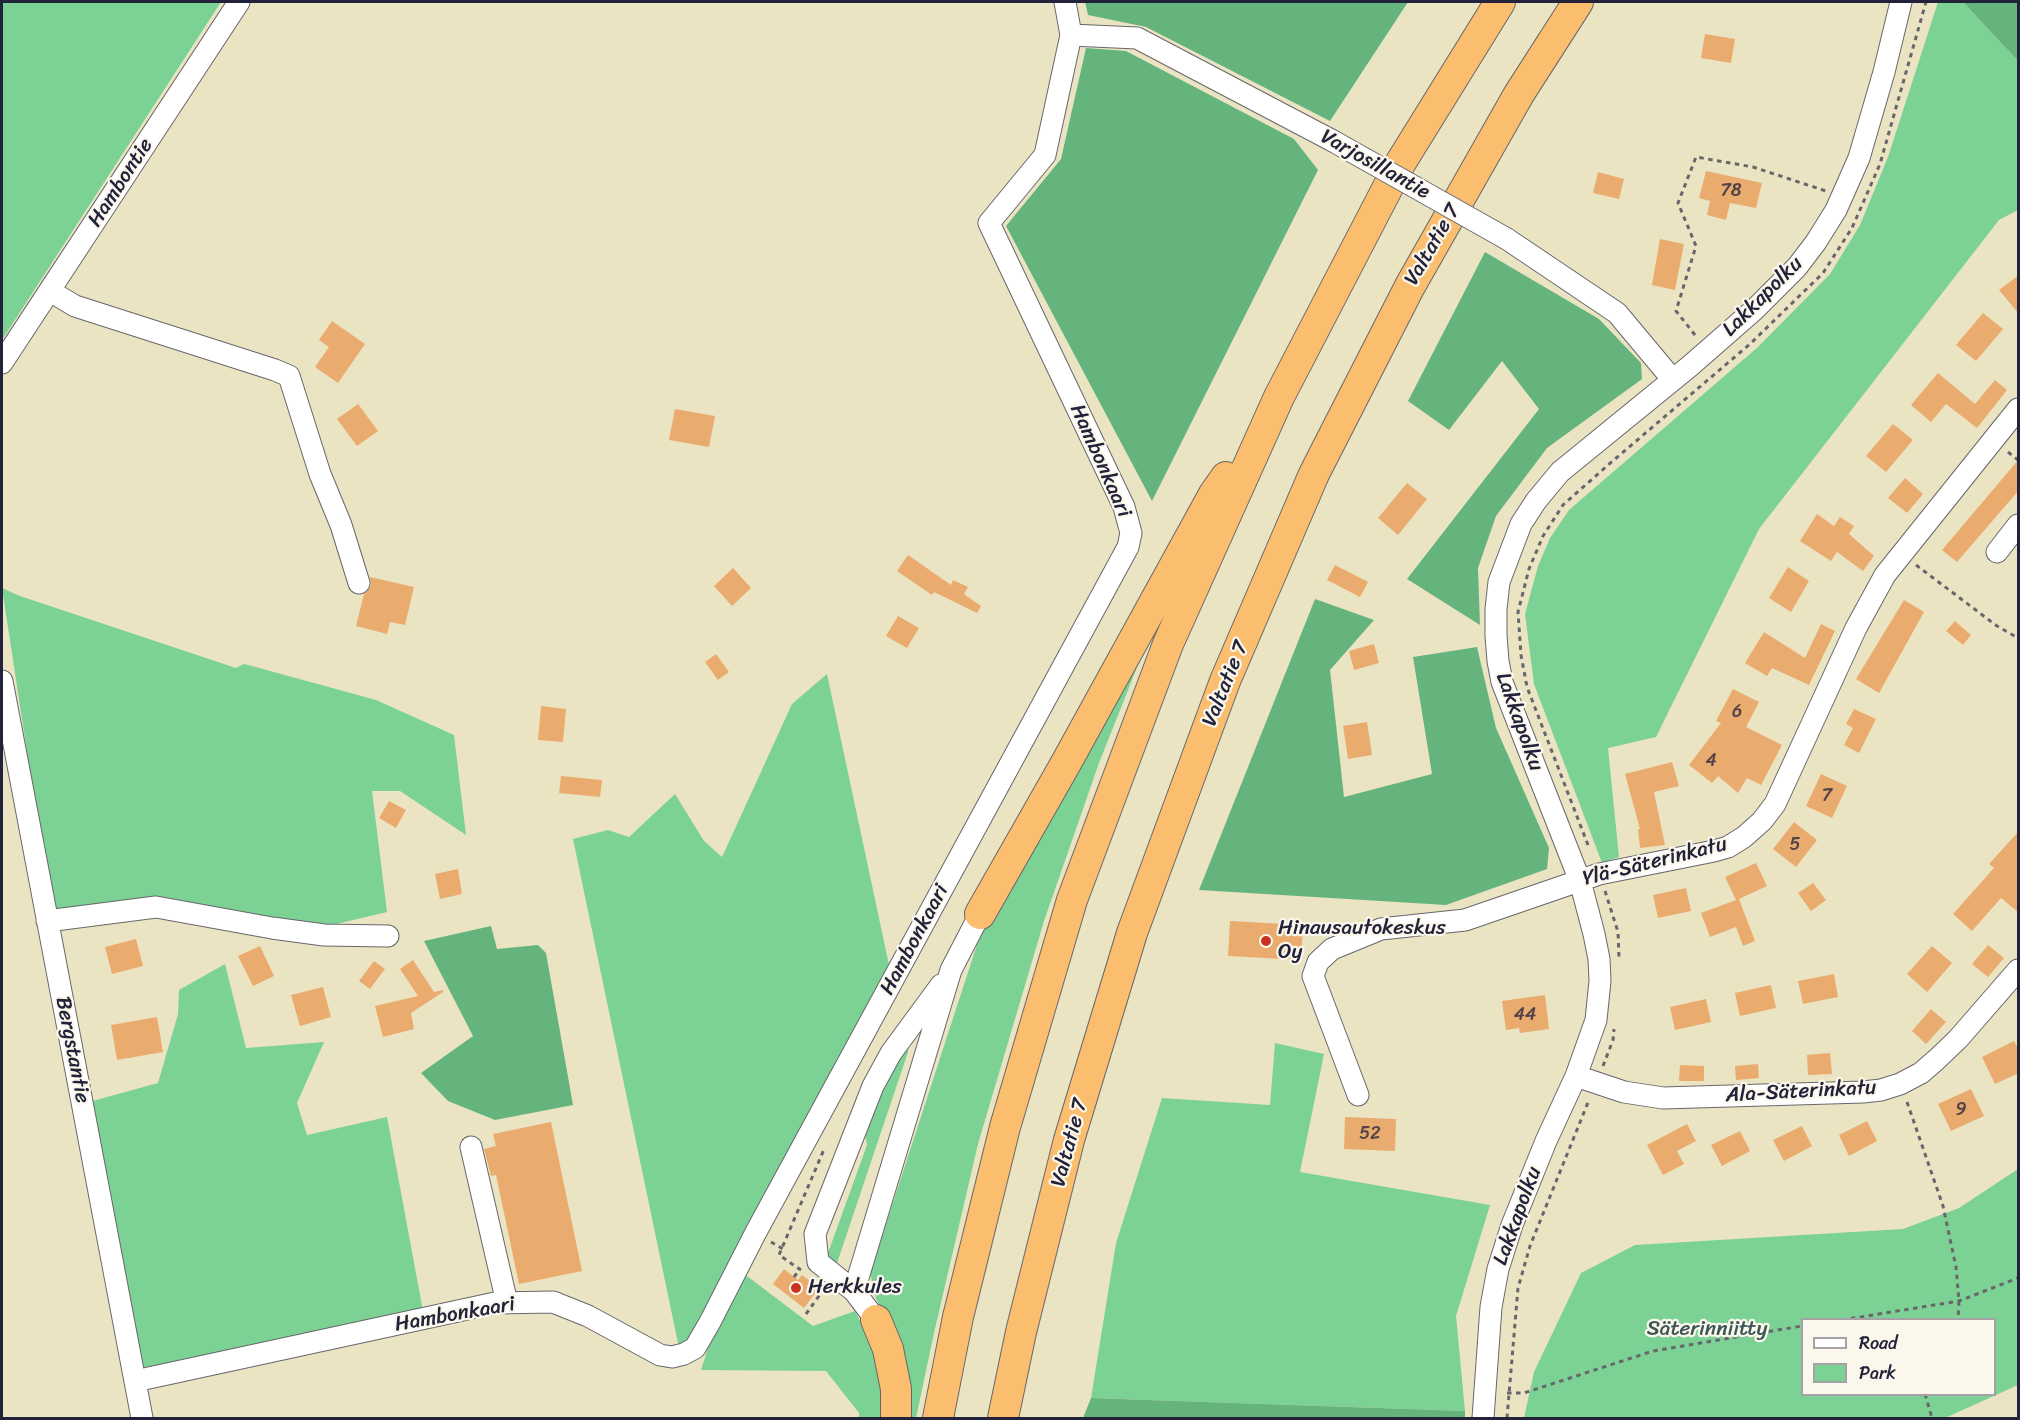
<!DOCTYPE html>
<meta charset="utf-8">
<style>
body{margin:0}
#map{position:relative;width:2020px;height:1420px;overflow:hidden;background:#ebe4c3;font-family:Sriracha,sans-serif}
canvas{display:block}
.frame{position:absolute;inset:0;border:3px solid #22223b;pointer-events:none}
.legend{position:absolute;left:1801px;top:1318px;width:195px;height:78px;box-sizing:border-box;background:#fbf7ec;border:2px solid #a4a2a5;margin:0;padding:8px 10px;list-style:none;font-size:18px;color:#22223b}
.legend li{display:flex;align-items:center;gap:12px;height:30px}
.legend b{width:30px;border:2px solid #a4a2a5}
</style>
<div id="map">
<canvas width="2020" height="1420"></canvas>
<div class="frame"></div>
<ul class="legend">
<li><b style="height:8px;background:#fff"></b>Road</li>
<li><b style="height:16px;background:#7cd295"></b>Park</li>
</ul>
</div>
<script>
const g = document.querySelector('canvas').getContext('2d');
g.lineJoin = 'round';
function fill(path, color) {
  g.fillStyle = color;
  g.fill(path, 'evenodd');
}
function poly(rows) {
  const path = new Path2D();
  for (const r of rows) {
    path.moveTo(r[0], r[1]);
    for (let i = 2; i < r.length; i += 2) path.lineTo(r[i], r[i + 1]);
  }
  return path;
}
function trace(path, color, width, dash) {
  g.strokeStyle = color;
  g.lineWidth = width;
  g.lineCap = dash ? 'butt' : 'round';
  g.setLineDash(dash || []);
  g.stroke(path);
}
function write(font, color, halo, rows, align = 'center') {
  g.font = font + ' Sriracha,sans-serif';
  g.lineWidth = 4.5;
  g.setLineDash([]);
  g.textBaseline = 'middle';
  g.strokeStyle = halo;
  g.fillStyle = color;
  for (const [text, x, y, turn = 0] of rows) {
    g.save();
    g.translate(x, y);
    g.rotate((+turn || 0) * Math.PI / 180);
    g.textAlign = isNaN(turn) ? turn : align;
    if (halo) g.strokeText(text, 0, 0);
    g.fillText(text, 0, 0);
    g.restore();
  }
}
fill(poly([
 [2,2,221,2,2,340],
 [1938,2,1963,2,2018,61,2018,210,1999,220,1759,529,1656,737,1608,748,1619,857,1602,863,1534,684,1525,614,1538,566,1550,538,1569,510,1758,347,1830,274,1860,225,1888,157],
 [2,588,20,596,236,668,244,664,252,666,376,700,454,735,466,835,400,791,372,791,387,912,319,928,150,901,51,909],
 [1144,650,1099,763,1044,921,978,1144,934,1333,916,1418,905,1418,891,1334,876,1298,870,1273,986,917],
 [827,674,889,965,695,1338,679,1348,573,839,608,830,629,837,675,794,704,841,722,857,792,704],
 [225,964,246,1048,324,1042,297,1103,307,1135,387,1117,423,1311,146,1370,139,1365,89,1102,158,1083,178,1014,179,990],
 [1275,1043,1324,1054,1300,1172,1490,1205,1456,1316,1465,1411,1091,1398,1116,1243,1162,1098,1270,1105],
 [908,1047,908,1052,836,1266,829,1261,828,1253,867,1145,863,1123,884,1073],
 [2018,1169,2018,1385,1945,1418,1524,1418,1534,1372,1581,1273,1635,1245,1903,1229,1959,1208],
 [1802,1320,1994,1320,1994,1394,1802,1394],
 [743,1273,813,1326,855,1311,873,1346,886,1418,859,1418,859,1413,826,1371,701,1370,713,1332]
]), '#7cd295');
fill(poly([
 [1085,2,1408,2,1330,121,1146,27,1088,15],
 [1963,2,2018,2,2018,61],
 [1086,48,1126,51,1294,139,1318,170,1152,501,1006,226,1061,159],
 [1485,252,1599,319,1641,363,1642,379,1547,448,1496,516,1478,568,1480,625,1407,579,1539,409,1502,361,1449,430,1408,401],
 [1315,599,1374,620,1330,670,1344,797,1432,774,1413,657,1477,647,1496,728,1549,848,1547,869,1446,905,1199,890],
 [491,926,497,949,538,945,546,953,573,1105,495,1120,448,1101,421,1073,473,1036,424,941],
 [1091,1398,1465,1411,1465,1418,1083,1418]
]), '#65b47e');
fill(poly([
 [1705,34,1735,39,1731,63,1701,58],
 [1706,171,1762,183,1756,208,1730,203,1726,220,1707,215,1710,201,1699,198],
 [1598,172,1624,179,1619,199,1593,193],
 [1660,239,1684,244,1675,290,1652,285],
 [2019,275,2019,314,1999,290],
 [1983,313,2003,329,1976,361,1956,345],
 [332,321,365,344,338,383,315,367,329,347,319,340],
 [1938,373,1975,404,1995,380,2007,390,1977,428,1946,404,1931,422,1911,405],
 [358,404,378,431,357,446,337,419],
 [675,409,715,416,709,447,669,440],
 [1893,424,1913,440,1886,472,1866,456],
 [2019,459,2019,490,1957,562,1942,550],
 [1905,478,1923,494,1907,513,1888,498],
 [1407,483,1427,499,1398,535,1378,518],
 [1817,514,1834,526,1840,517,1854,526,1849,534,1874,556,1863,571,1837,552,1831,561,1800,541],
 [908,555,951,585,953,580,968,587,964,594,981,606,977,613,934,592,932,595,897,571],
 [1335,565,1368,582,1360,597,1327,580],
 [1788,567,1809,581,1791,612,1769,598],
 [733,568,751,588,732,606,714,586],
 [370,577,414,587,405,625,390,622,387,634,356,626,364,594,371,586],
 [1904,600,1924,612,1879,693,1856,679],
 [898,616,919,628,907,648,886,636],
 [1955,621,1971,635,1963,645,1946,631],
 [1821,624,1835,631,1809,685,1772,668,1767,676,1745,663,1764,632,1805,658],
 [1374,644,1379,663,1354,670,1349,651],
 [716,654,729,672,718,680,705,662],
 [1733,689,1759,702,1746,727,1782,745,1761,785,1747,778,1738,793,1718,776,1712,783,1689,765,1721,723,1716,721],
 [541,706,566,709,563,742,538,740],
 [1854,709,1876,719,1859,753,1844,745,1853,728,1846,724],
 [1367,722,1372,755,1348,759,1343,726],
 [1672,762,1679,786,1654,792,1665,845,1640,848,1638,829,1640,829,1625,774],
 [1821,774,1847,786,1832,818,1806,806],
 [561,776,602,780,600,797,559,793],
 [389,801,406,810,396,828,379,818],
 [1794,822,1817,840,1796,867,1773,849],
 [2019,831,2019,913,2001,898,1972,931,1953,914,1994,868,1989,864],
 [1756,863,1767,886,1739,899,1755,941,1743,946,1736,927,1710,937,1701,913,1736,900,1725,877],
 [458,869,462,894,440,899,435,874],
 [1813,883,1826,900,1811,911,1798,893],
 [1686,888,1691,911,1658,918,1653,895],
 [1230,921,1303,925,1301,960,1228,956],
 [136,939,143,966,112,974,105,947],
 [1988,945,2004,958,1988,977,1972,964],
 [260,946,274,976,253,986,238,956],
 [1932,946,1952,963,1927,992,1907,974],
 [413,960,434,992,443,990,443,992,411,1013,414,1029,383,1037,375,1006,418,996,400,969],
 [374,961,385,969,370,989,359,981],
 [1834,974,1838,997,1803,1004,1798,981],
 [1771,985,1776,1008,1740,1016,1735,993],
 [323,987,331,1017,300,1026,291,995],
 [1545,995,1549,1029,1520,1033,1519,1028,1506,1030,1502,1001],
 [1706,999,1711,1022,1675,1030,1670,1007],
 [1931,1009,1946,1022,1926,1044,1912,1031],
 [157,1017,163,1052,117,1060,111,1025],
 [2014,1041,2019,1050,2019,1073,1995,1084,1982,1057],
 [1830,1053,1832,1074,1808,1075,1807,1055],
 [1758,1064,1759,1078,1736,1080,1735,1066],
 [1680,1065,1704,1066,1704,1081,1679,1081],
 [1971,1089,1984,1116,1951,1131,1938,1104],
 [1345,1117,1396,1119,1395,1151,1344,1149],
 [1867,1121,1877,1141,1849,1156,1839,1135],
 [551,1122,582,1271,519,1284,496,1175,491,1176,484,1149,496,1146,493,1134],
 [1687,1124,1696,1141,1677,1151,1684,1164,1663,1175,1647,1145],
 [1802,1126,1812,1146,1784,1161,1773,1140],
 [1740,1131,1750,1151,1722,1166,1711,1145],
 [784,1269,798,1280,802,1275,819,1288,804,1308,773,1284]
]), '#e9ac6e');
const minor = poly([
 [1071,35,1137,38,1333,141],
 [1507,239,1617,313,1673,380],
 [50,291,75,306,275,370,289,376,320,474,341,525,359,583],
 [2,363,239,2],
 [1997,552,2018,525],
 [2,681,142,1418],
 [47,921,156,907,272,928,324,935,388,936],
 [1576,1076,1624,1092,1663,1098,1863,1092,1881,1090,1900,1084,1921,1073,1936,1060,1958,1039,2018,970],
 [1358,1095,1313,976,1318,962,1332,949,1381,929,1465,920,1599,874,1714,851,1728,847,1744,837,1762,821,1775,804,1856,628,1885,575,2018,409],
 [471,1147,507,1303],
 [854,1291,818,1262,815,1234,873,1086,891,1053,941,985],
 [876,1320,854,1291,951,970,980,914],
 [135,1381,495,1303,553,1302,588,1316,660,1355,672,1357,684,1354,695,1348,710,1322,756,1232,1128,547,1131,533,1124,507,989,223,1045,155,1071,35,1065,2],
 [1483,1418,1491,1307,1498,1269,1512,1225,1546,1141,1576,1076,1596,1020,1600,981,1599,959,1594,934,1580,881,1502,682,1498,661,1496,636,1496,609,1499,582,1521,524,1536,501,1560,472,1690,366,1754,310,1797,267,1816,242,1836,210,1859,158,1884,72,1901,2]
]);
const highway = poly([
 [980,914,1066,763,1214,494,1226,477],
 [876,1320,888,1349,896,1389,896,1418],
 [938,1418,958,1317,1005,1127,1072,900,1168,644,1279,397,1401,162,1500,2],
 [1003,1418,1021,1332,1069,1140,1132,933,1225,681,1314,474,1410,286,1519,94,1578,2]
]);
trace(minor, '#68666b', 23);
trace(highway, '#68666b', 32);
trace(poly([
 [1695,335,1676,311,1696,246,1678,203,1696,157,1753,167,1826,191],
 [2008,452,2018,460],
 [1916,565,1997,626,2018,638],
 [1588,845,1527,687,1521,655,1518,612,1529,569,1543,536,1563,505,1608,465,1750,344,1823,273,1852,228,1880,164,1926,2],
 [1605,891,1618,932,1619,957],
 [1603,1066,1613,1040,1614,1029],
 [1907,1102,1943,1206,1956,1267,1959,1301,1958,1320],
 [771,1242,783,1249],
 [801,1270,779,1255,825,1147],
 [794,1277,800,1269],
 [806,1314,824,1289],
 [1842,1320,1959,1301,2018,1278],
 [1507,1393,1524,1393,1653,1351,1802,1326],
 [1925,1394,1932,1418],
 [1507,1418,1518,1288,1530,1246,1589,1100]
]), '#68666b', 3, [4.5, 4.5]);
trace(minor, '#fff', 21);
trace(highway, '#fbbe6e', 30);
const minorBridge = poly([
 [1333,141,1507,239]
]);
trace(minorBridge, '#68666b', 23, []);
trace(minorBridge, '#fff', 21);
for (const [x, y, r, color] of [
 [1266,941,6,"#c8321e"],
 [796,1288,6,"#c8321e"]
]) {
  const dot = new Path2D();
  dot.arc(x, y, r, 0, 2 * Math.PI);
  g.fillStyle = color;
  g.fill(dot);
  trace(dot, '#fbf7ec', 2);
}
write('18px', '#544448', null, [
 ["78",1731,191],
 ["6",1737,712],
 ["4",1711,761],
 ["7",1827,796],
 ["5",1795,845],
 ["44",1525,1015],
 ["9",1961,1110],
 ["52",1370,1134]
]);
write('21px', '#22223b', '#fbf7ec', [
 ["Varjosillantie",1375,165,29],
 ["Hambontie",121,183,-57],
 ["Valtatie 7",1433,245,-60],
 ["Lakkapolku",1763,297,-45],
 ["Hambonkaari",1100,461,66],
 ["Valtatie 7",1226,684,-68],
 ["Lakkapolku",1519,722,70],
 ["Ylä-Säterinkatu",1655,862,-14],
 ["Hambonkaari",915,940,-62],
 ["Bergstantie",72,1050,79],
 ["Ala-Säterinkatu",1801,1092,-3],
 ["Valtatie 7",1070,1143,-75],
 ["Lakkapolku",1518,1216,-70],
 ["Hambonkaari",455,1315,-10]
]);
write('21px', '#22223b', '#fbf7ec', [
 ["Hinausautokeskus",1278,929],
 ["Oy",1278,953],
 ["Herkkules",808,1288]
], 'left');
write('21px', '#3d5756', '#fbf7ec', [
 ["Säterinniitty",1707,1330]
]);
</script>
